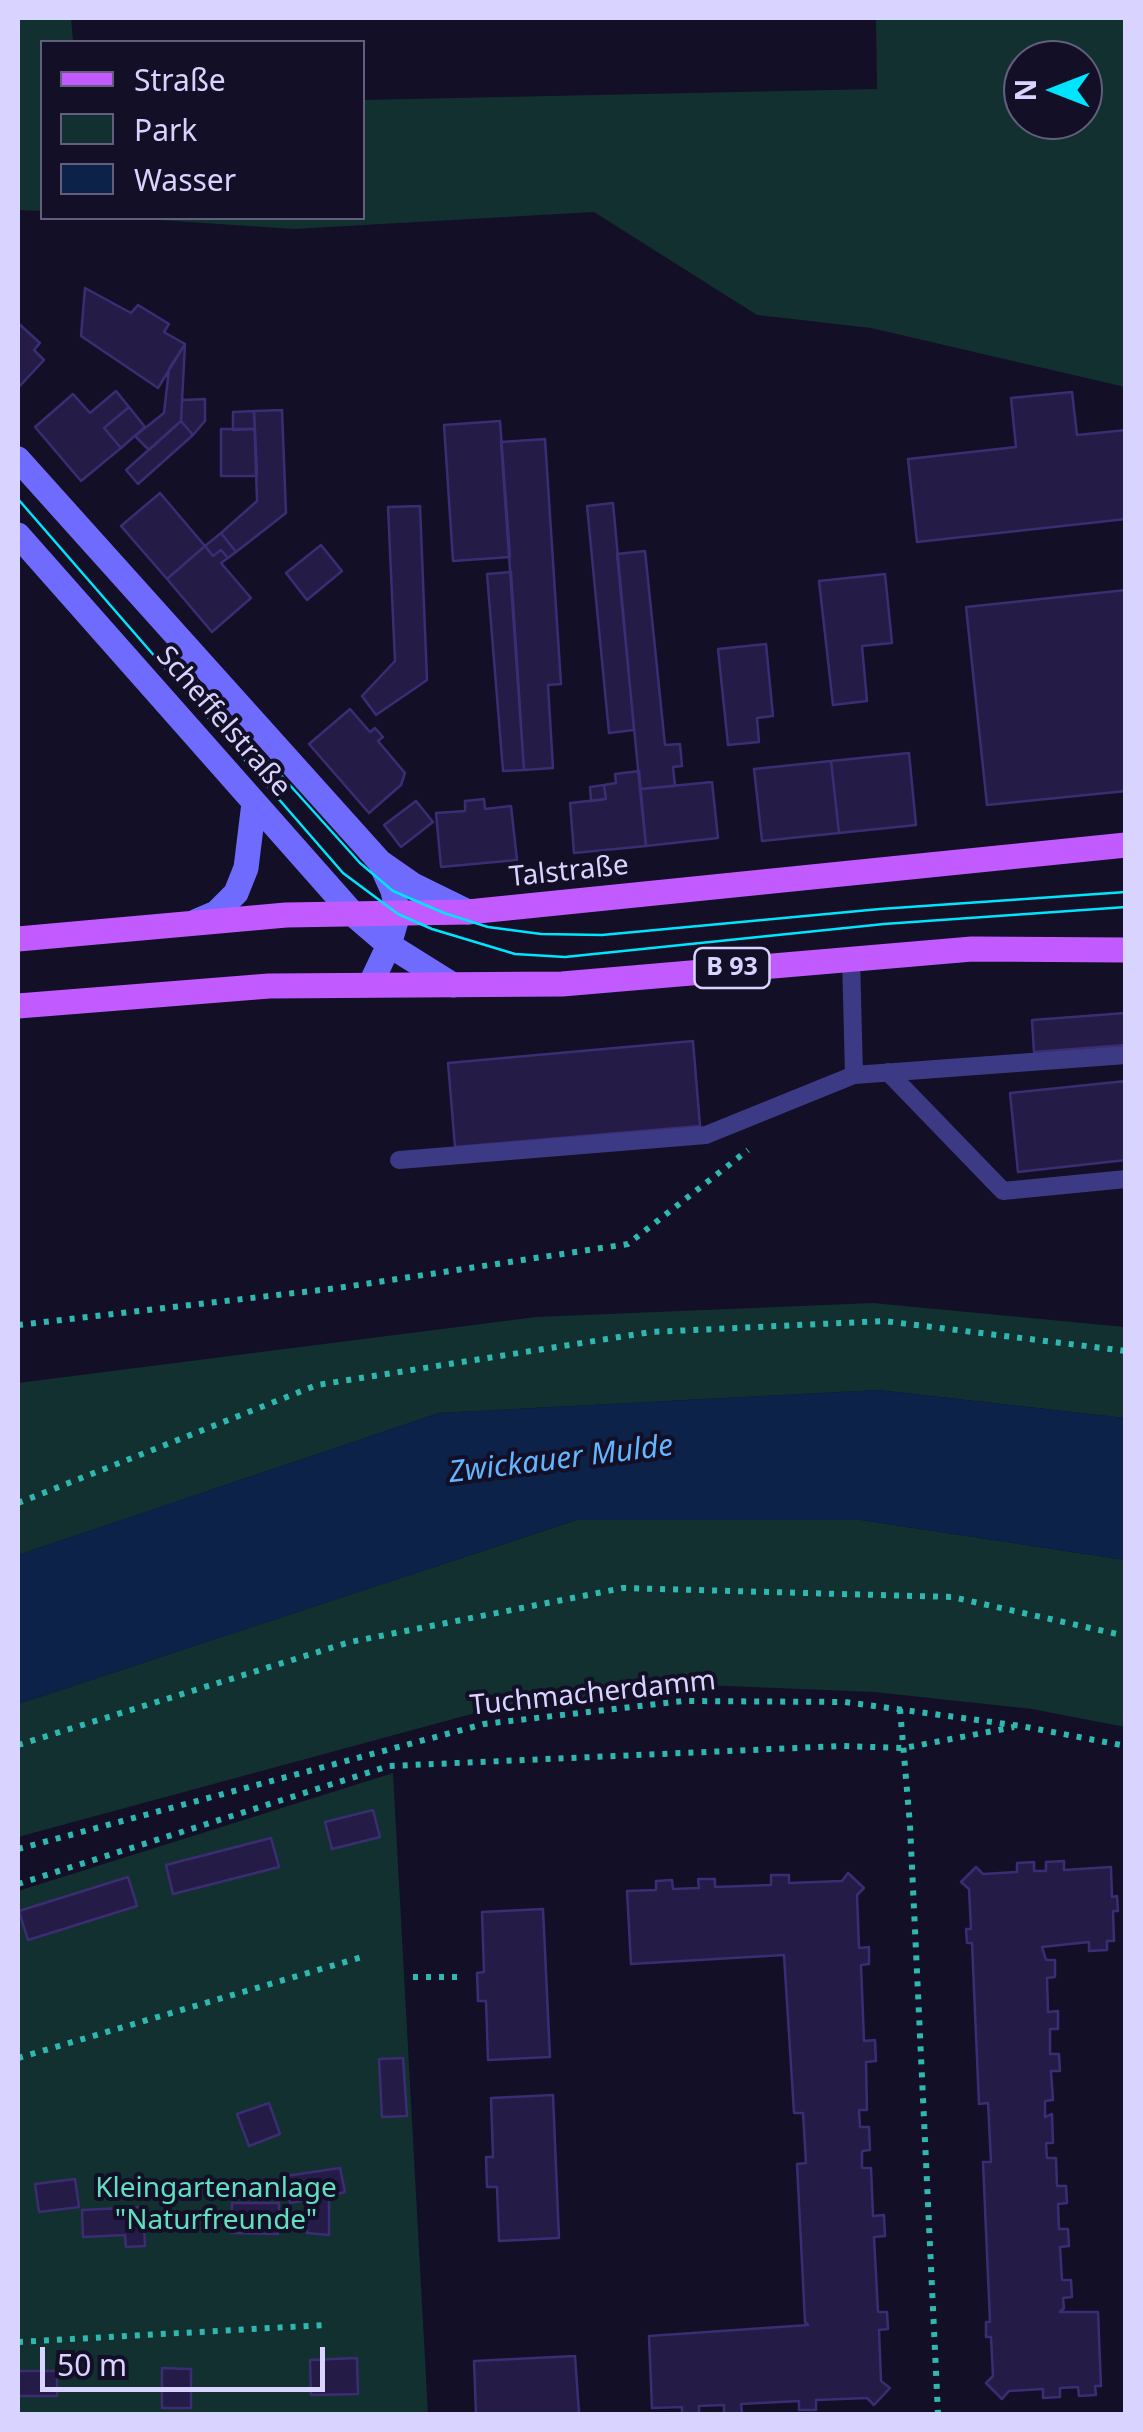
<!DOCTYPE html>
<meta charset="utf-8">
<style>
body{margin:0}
#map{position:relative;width:1143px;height:2432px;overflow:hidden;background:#130f26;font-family:"Noto Sans",sans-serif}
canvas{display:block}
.frame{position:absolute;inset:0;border:20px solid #d9d4ff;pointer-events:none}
.legend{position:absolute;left:40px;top:40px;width:325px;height:180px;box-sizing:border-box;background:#130f26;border:2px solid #625e7d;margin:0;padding:12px 18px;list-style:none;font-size:30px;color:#d9d4ff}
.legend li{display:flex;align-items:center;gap:20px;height:50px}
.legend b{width:50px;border:2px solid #625e7d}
.north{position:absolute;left:1003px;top:40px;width:100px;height:100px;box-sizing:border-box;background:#130f26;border:2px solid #625e7d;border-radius:50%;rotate:270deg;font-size:28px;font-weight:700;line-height:40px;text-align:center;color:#d9d4ff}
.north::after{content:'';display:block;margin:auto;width:35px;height:45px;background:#00e5ff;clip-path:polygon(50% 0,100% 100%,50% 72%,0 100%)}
.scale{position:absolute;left:40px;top:2347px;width:285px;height:45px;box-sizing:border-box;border:5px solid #d9d4ff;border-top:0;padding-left:12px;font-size:30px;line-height:35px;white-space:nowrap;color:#d9d4ff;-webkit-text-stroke:8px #130f26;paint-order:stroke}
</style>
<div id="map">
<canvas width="1143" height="2432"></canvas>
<div class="frame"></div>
<ul class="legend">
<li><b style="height:12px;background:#c25bff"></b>Straße</li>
<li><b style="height:28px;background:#12302f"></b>Park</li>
<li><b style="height:28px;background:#0c2248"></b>Wasser</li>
</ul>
<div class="north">N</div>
<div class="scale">50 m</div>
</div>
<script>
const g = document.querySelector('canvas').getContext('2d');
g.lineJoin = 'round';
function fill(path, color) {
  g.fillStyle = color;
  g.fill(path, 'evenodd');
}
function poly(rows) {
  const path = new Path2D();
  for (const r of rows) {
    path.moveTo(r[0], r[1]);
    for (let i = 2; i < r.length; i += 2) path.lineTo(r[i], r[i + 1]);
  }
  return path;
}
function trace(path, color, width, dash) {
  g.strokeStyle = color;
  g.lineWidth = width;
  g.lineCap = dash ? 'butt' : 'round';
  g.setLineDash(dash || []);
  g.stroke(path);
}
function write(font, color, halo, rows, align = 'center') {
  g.font = font + ' "Noto Sans",sans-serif';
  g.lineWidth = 8;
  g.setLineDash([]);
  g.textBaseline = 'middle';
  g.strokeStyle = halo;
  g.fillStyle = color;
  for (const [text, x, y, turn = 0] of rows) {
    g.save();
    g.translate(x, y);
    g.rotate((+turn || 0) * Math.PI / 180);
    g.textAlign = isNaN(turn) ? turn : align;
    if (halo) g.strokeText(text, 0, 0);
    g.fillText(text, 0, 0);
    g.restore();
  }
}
fill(poly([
 [18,18,71,18,73,42,42,42,42,211,18,210],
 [890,18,1125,18,1125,387,871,328,757,315,594,212,294,229,128,218,362,218,363,100,877,89,876,19],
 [1083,60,1083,120,1023,120,1023,60],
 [873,1303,1125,1327,1125,1418,878,1390,439,1413,18,1555,18,1383,536,1317],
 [577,1520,861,1520,1125,1560,1125,1727,1032,1709,874,1692,678,1684,479,1712,18,1837,18,1704],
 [393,1773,428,2414,18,2414,18,1891]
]), '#12302f');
fill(poly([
 [878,1390,1125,1418,1125,1560,861,1520,577,1520,18,1704,18,1555,439,1413]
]), '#0c2248');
const building = poly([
 [85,288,131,313,138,305,169,324,164,332,185,344,158,388,81,336,85,288],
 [18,323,40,343,34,350,44,360,18,388,18,323],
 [185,344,181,421,149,450,135,436,164,413,169,369,185,344],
 [116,391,129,407,104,428,121,448,81,481,35,427,73,394,90,413,116,391],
 [1072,392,1077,435,1126,430,1126,519,917,542,908,459,1016,447,1011,398,1072,392],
 [205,399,205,421,193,435,181,421,182,400,205,399],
 [129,407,145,427,121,448,104,428,129,407],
 [282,410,286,513,236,552,221,533,257,501,254,411,282,410],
 [254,411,255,429,233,430,233,412,254,411],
 [181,421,193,435,138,484,126,470,181,421],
 [500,421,510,557,453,561,444,425,500,421],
 [221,429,255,429,257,476,221,476,221,429],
 [545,439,561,684,548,685,553,768,524,770,501,442,545,439],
 [160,493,205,546,167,579,121,526,160,493],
 [613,503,634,730,609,733,587,506,613,503],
 [420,506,427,680,376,715,362,696,395,661,388,507,420,506],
 [221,533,236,552,228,558,221,550,213,556,205,546,221,533],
 [321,545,342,571,307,600,286,573,321,545],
 [205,546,213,556,221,550,228,558,221,563,251,598,212,632,167,579,205,546],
 [645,551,665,745,680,744,682,766,673,767,675,786,640,789,617,554,645,551],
 [511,572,524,770,503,771,487,574,511,572],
 [885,574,892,643,862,646,867,701,833,705,819,581,885,574],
 [1126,590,1126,791,987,805,966,607,1126,590],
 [766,644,773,716,757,718,759,742,728,745,718,649,766,644],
 [350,709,370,732,375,728,383,737,378,741,405,773,401,785,369,813,309,744,350,709],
 [909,753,916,825,839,833,831,761,909,753],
 [831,761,839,833,762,841,754,769,831,761],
 [639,771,646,846,574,853,570,803,606,799,604,785,616,783,615,774,639,771],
 [712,782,718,838,646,846,640,789,712,782],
 [604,785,606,799,591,801,590,787,604,785],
 [484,799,485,809,511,806,517,860,441,867,436,813,465,811,465,801,484,799],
 [416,801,433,822,401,847,384,825,416,801],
 [1126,1013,1126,1045,1034,1052,1032,1020,1126,1013],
 [693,1041,700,1126,455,1147,448,1063,693,1041],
 [1126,1081,1126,1160,1018,1172,1010,1093,1126,1081],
 [373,1810,380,1837,332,1849,325,1822,373,1810],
 [271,1838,279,1867,173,1894,166,1865,271,1838],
 [1064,1861,1064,1870,1111,1867,1112,1897,1117,1896,1118,1911,1113,1911,1114,1941,1107,1941,1107,1950,1089,1951,1089,1942,1042,1947,1046,1960,1055,1960,1055,1977,1047,1978,1048,2012,1058,2011,1058,2029,1050,2029,1050,2054,1059,2054,1060,2071,1051,2071,1053,2100,1045,2101,1045,2117,1052,2114,1053,2143,1046,2143,1047,2158,1056,2158,1057,2186,1066,2186,1067,2203,1058,2204,1059,2229,1068,2229,1069,2246,1060,2247,1062,2280,1071,2280,1072,2297,1063,2298,1064,2308,1060,2312,1098,2312,1101,2386,1095,2386,1096,2395,1079,2396,1078,2387,1060,2388,1060,2397,1043,2398,1043,2389,1009,2391,1002,2399,986,2383,993,2376,991,2337,986,2337,986,2322,990,2322,983,2162,991,2162,988,2103,979,2104,972,1943,967,1943,966,1929,971,1929,969,1889,961,1882,976,1867,983,1874,1017,1872,1017,1863,1034,1862,1034,1871,1046,1871,1046,1862,1064,1861],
 [848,1873,864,1888,857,1895,859,1948,869,1947,869,1964,861,1965,864,2041,875,2040,876,2061,866,2062,867,2110,859,2110,860,2127,869,2127,870,2150,862,2151,862,2168,871,2168,873,2216,884,2215,885,2236,874,2237,878,2312,887,2312,888,2329,879,2330,881,2381,890,2388,874,2405,867,2398,816,2400,816,2410,799,2410,799,2401,741,2404,742,2413,724,2414,724,2405,699,2406,699,2414,682,2414,682,2407,652,2408,649,2336,808,2325,805,2322,797,2164,806,2163,803,2113,794,2113,784,1955,631,1964,627,1891,656,1890,656,1881,672,1880,673,1889,699,1888,698,1879,715,1879,715,1887,771,1885,771,1875,789,1875,789,1883,842,1881,848,1873],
 [128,1877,137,1906,28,1940,19,1911,128,1877],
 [543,1909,550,2057,488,2060,486,2001,478,2001,477,1973,484,1972,482,1912,543,1909],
 [403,2058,407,2116,382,2117,379,2059,403,2058],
 [553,2095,559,2238,499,2241,497,2187,487,2187,486,2157,493,2157,491,2098,553,2095],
 [269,2103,280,2134,249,2146,237,2114,269,2103],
 [340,2168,345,2192,329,2196,329,2235,307,2233,308,2200,290,2203,286,2176,340,2168],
 [75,2179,79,2207,39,2212,35,2184,75,2179],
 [232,2203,279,2203,278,2234,231,2233,232,2203],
 [143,2207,145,2246,126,2247,125,2235,83,2237,82,2210,143,2207],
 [575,2356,579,2413,476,2414,474,2361,575,2356],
 [357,2358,358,2394,311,2395,310,2360,357,2358],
 [162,2368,191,2369,191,2408,162,2408,162,2368],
 [18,2371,57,2371,57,2396,18,2396,18,2371]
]);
fill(building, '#241b47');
trace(building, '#3b2d73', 2.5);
trace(poly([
 [18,1325,338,1288,628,1244,748,1150],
 [18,1503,317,1385,651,1332,884,1321,1126,1351],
 [900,1709,910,1825,938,2414],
 [18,1745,350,1642,623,1588,952,1597,1126,1636],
 [18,1849,484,1724,683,1701,845,1702,1021,1726,1126,1746],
 [18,1884,389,1766,841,1746,904,1748,1014,1727],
 [413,1977,465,1977],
 [18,2058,362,1957],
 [18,2342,325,2325]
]), '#2fb8b0', 6, [5, 8]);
trace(poly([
 [888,1072,1003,1191,1126,1179],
 [854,1075,1126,1055],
 [399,1160,706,1135,854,1075,851,957]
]), '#3d3a85', 18);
trace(poly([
 [18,459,380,862,413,885,468,912],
 [18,535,354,915,389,945,453,985],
 [197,921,216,913,236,893,246,868,254,803],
 [371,983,389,945,398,914,393,891,380,862]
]), '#6f6bff', 25);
trace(poly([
 [18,939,286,915,468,912,1126,845],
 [18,1006,269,986,562,984,972,949,1126,950]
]), '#c25bff', 25);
trace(poly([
 [18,499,343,873,398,914,432,929,515,954,565,957,884,924,1126,907],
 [169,651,360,863,393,891,444,913,488,927,541,934,602,935,880,909,1126,892]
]), '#00e5ff', 2.5);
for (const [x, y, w] of [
 [732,968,75]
]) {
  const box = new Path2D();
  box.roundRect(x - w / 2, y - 20, w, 40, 8);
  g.fillStyle = '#130f26';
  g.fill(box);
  trace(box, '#d9d4ff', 2.5);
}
write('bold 25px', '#d9d4ff', null, [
 ["B 93",732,968]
]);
write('28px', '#d9d4ff', '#130f26', [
 ["Scheffelstraße",223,722,49],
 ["Talstraße",569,872,-6],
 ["Tuchmacherdamm",593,1694,-6]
]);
write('28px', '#5fe0c0', '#130f26', [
 ["Kleingartenanlage",216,2189],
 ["\"Naturfreunde\"",216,2221]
]);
write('italic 30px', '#62b6ff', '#130f26', [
 ["Zwickauer Mulde",561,1460,-7]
]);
</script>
